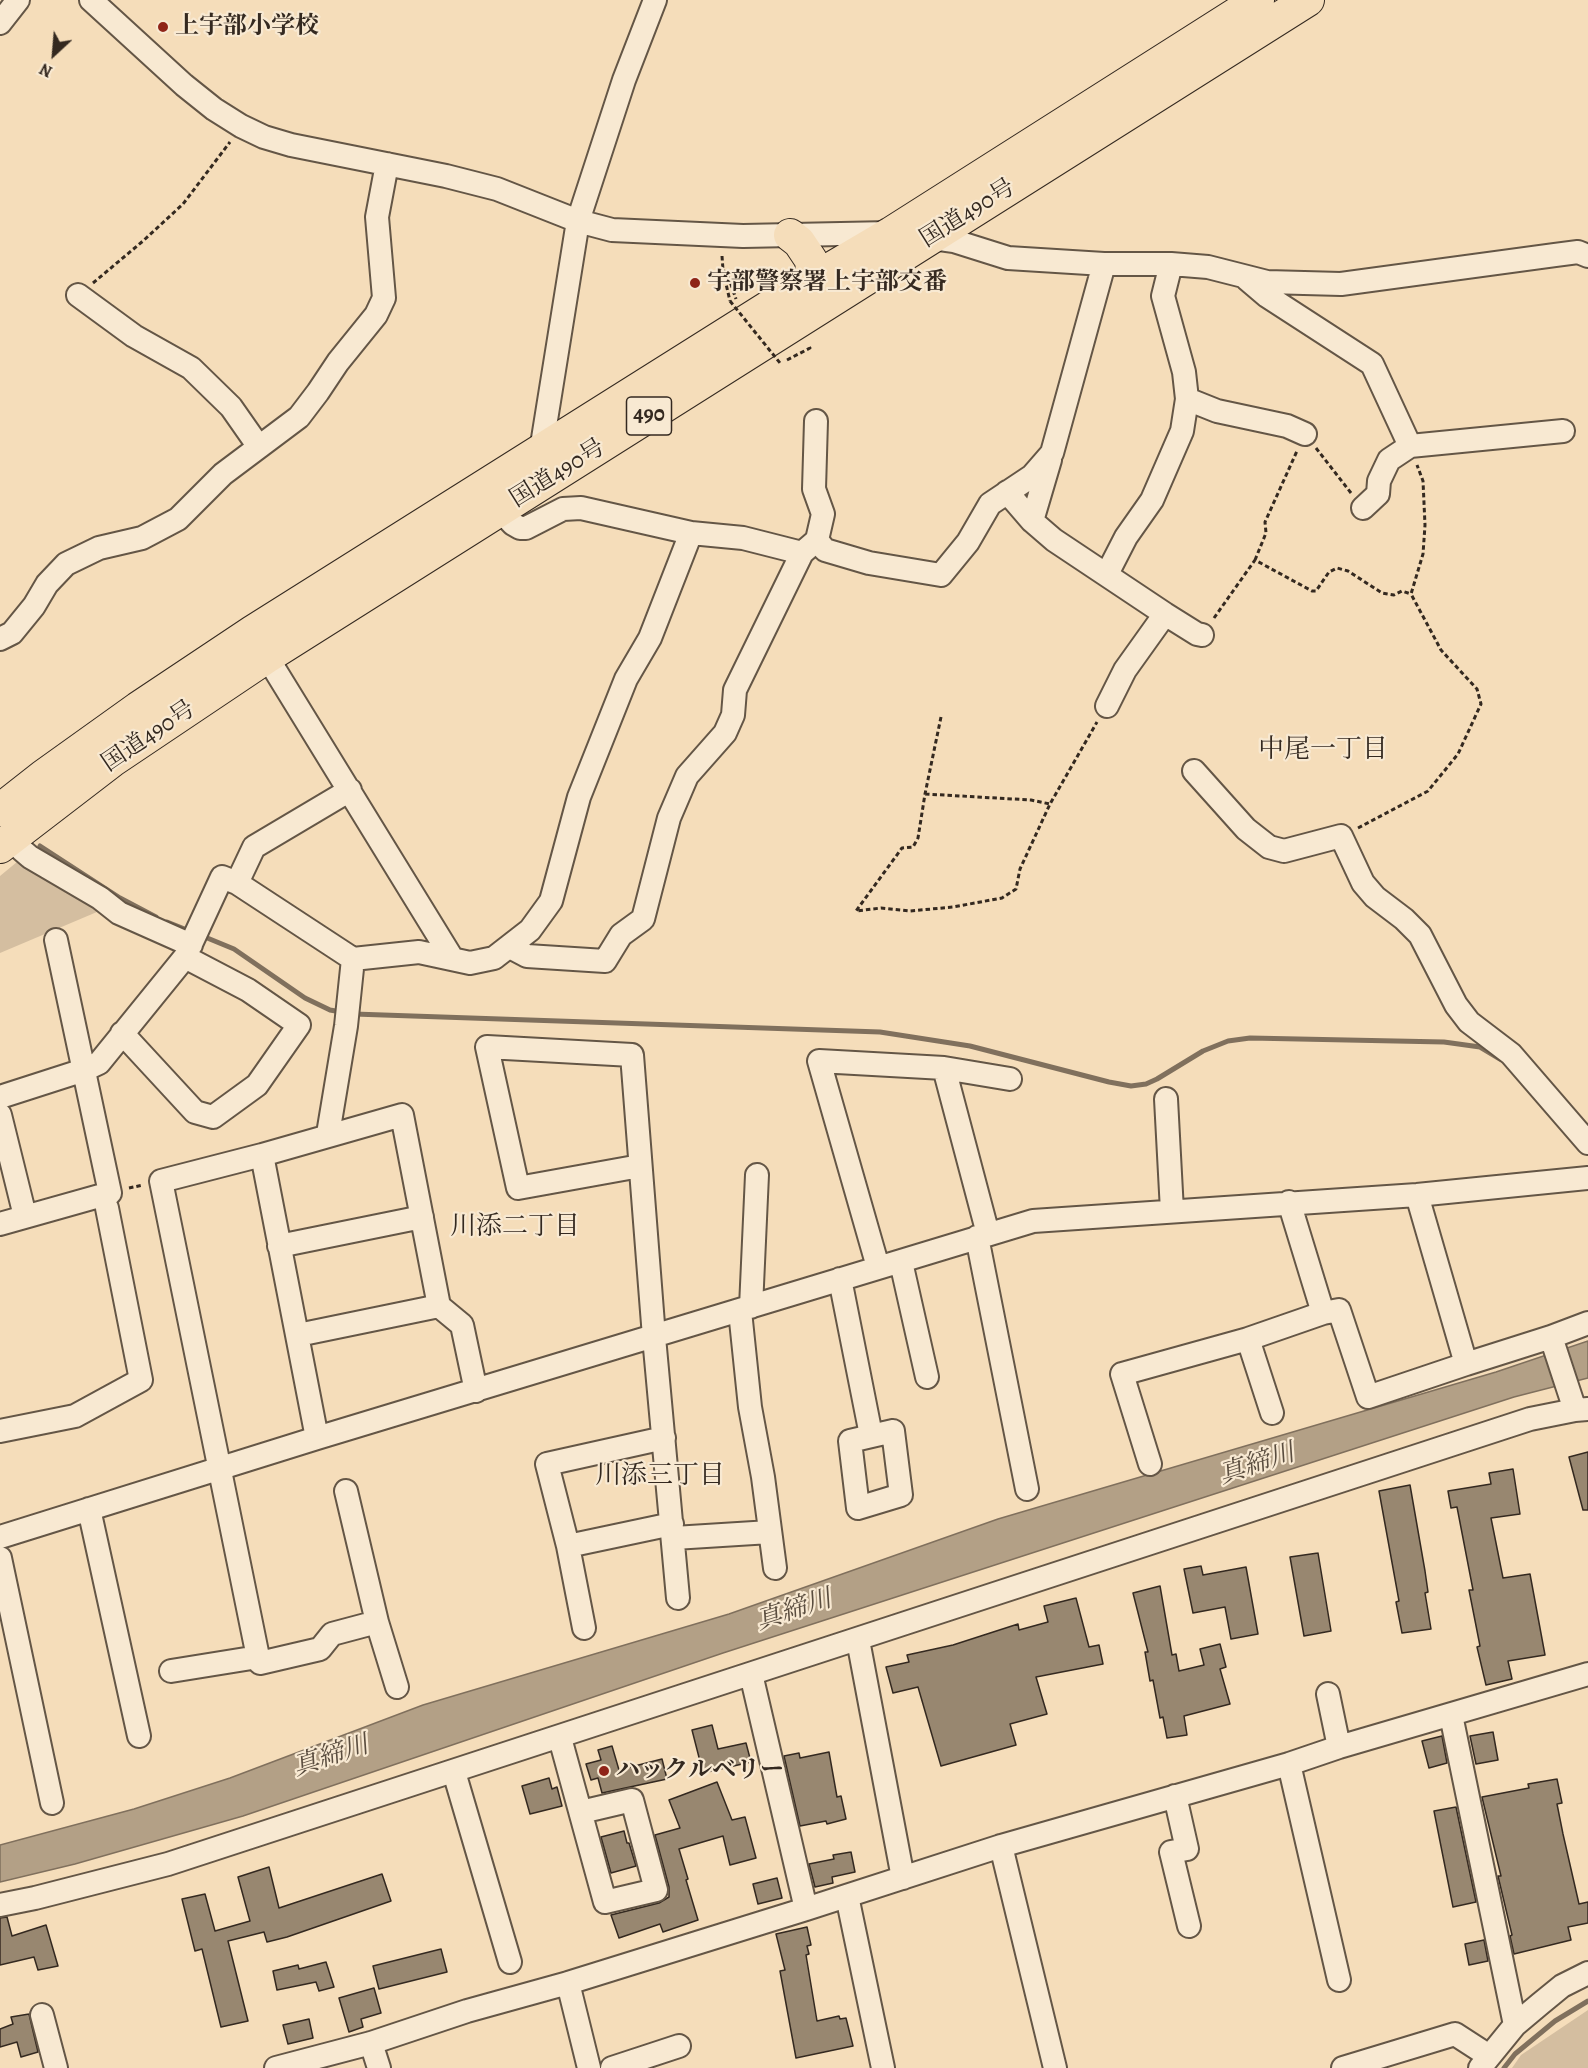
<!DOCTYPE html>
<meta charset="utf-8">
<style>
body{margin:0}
#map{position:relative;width:1588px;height:2068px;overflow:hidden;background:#f5ddba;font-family:Alegreya,serif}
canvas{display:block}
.north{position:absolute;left:24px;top:24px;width:60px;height:60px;-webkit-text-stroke:4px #f8e9d2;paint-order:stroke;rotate:206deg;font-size:16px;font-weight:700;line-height:24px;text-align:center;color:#342920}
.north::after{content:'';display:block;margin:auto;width:21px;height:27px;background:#342920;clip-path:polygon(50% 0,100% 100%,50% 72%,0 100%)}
</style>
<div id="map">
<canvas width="1588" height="2068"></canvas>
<div class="north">N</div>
</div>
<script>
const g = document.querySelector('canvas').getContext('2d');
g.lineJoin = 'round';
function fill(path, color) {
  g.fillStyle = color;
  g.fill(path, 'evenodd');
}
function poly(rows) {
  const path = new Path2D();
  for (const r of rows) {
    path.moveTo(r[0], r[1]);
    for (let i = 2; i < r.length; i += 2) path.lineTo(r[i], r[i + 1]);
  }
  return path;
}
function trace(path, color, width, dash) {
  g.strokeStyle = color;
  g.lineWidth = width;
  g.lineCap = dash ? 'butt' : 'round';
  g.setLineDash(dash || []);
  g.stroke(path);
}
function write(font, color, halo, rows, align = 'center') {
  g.font = font + ' Alegreya,"Noto Serif JP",serif';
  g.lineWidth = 4.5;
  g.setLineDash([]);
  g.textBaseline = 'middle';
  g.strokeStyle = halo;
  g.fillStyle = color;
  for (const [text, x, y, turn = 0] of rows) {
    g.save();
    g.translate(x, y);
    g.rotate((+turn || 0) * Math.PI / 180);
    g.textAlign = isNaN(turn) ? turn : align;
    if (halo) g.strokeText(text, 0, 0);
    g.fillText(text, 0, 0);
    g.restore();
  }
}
fill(poly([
 [23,857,104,909,0,953,0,876],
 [1588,2010,1588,2068,1512,2068,1521,2055]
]), '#d4bea0');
const water = poly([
 [1588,1341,1588,1378,1514,1397,723,1653,243,1816,75,1864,0,1882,0,1845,134,1809,230,1778,423,1705,729,1614,998,1519,1496,1372,1588,1341]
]);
fill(water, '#b3a086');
trace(water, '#80705d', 1.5);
trace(poly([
 [40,846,120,898,156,917],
 [167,922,192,932],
 [200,935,234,949,305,998,330,1010,341,1012],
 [354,1014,880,1032,970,1046,1109,1082,1131,1086,1146,1084,1157,1079,1203,1051,1228,1041,1250,1038,1444,1042,1480,1047,1500,1059],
 [1504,2068,1515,2054,1555,2021,1588,2001]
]), '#80705d', 5);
const building = poly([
 [1588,1452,1588,1510,1583,1510,1569,1457,1588,1452],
 [1513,1469,1520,1514,1491,1518,1503,1578,1530,1574,1545,1655,1508,1661,1512,1679,1486,1685,1477,1647,1480,1646,1469,1590,1473,1590,1457,1507,1451,1508,1448,1491,1491,1484,1489,1473,1513,1469],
 [1410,1485,1425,1571,1428,1592,1425,1593,1431,1629,1402,1633,1396,1602,1399,1601,1379,1491,1410,1485],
 [1318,1553,1331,1631,1304,1636,1290,1557,1318,1553],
 [1201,1566,1203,1575,1246,1567,1258,1634,1231,1639,1225,1607,1193,1613,1184,1569,1201,1566],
 [1160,1586,1172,1655,1176,1654,1179,1671,1204,1665,1200,1649,1220,1644,1226,1667,1220,1669,1230,1704,1184,1716,1187,1735,1167,1738,1163,1717,1160,1718,1153,1680,1150,1681,1145,1652,1148,1652,1133,1593,1160,1586],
 [1076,1598,1089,1647,1099,1645,1103,1664,1036,1677,1047,1714,1010,1724,1016,1745,941,1766,918,1687,893,1693,886,1667,909,1662,907,1655,953,1645,1018,1624,1019,1630,1048,1622,1044,1606,1076,1598],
 [712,1725,718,1749,746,1743,751,1762,703,1773,692,1730,712,1725],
 [1493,1732,1498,1760,1476,1764,1470,1736,1493,1732],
 [1442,1736,1447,1763,1429,1768,1422,1741,1442,1736],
 [612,1746,619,1770,662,1759,667,1779,602,1793,598,1778,591,1780,586,1764,601,1760,598,1750,612,1746],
 [829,1752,837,1797,841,1796,846,1819,827,1824,826,1821,800,1826,784,1756,799,1753,800,1758,829,1752],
 [549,1778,552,1789,557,1787,562,1806,530,1814,522,1786,549,1778],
 [1557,1779,1562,1803,1557,1804,1563,1834,1579,1904,1588,1902,1588,1923,1568,1927,1571,1940,1514,1954,1510,1936,1512,1935,1498,1876,1501,1876,1482,1797,1529,1788,1528,1784,1557,1779],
 [717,1782,732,1820,745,1817,756,1858,730,1865,723,1836,679,1849,688,1879,686,1880,698,1920,663,1932,660,1924,619,1938,611,1915,659,1903,669,1897,669,1887,655,1835,680,1828,669,1800,717,1782],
 [1456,1807,1476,1902,1453,1907,1434,1811,1456,1807],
 [624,1831,627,1843,629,1843,636,1866,611,1873,601,1837,624,1831],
 [851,1852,855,1872,832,1877,833,1883,815,1887,809,1864,834,1859,833,1855,851,1852],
 [269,1867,279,1908,382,1874,391,1901,287,1937,267,1942,264,1932,228,1941,248,2021,221,2027,202,1949,195,1951,182,1899,205,1894,215,1931,250,1921,238,1877,269,1867],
 [777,1878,782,1898,758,1904,753,1884,777,1878],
 [7,1917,12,1936,46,1925,58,1966,38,1970,34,1957,0,1965,0,1918,7,1917],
 [807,1927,811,1945,807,1946,809,1954,806,1955,817,2021,839,2016,840,2019,846,2018,853,2046,796,2058,780,1971,785,1970,776,1934,807,1927],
 [1484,1940,1488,1961,1469,1965,1465,1944,1484,1940],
 [441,1949,447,1972,379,1989,373,1966,441,1949],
 [326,1962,334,1987,319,1991,316,1982,277,1990,273,1971,298,1965,299,1969,326,1962],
 [374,1988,381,2013,361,2019,363,2027,349,2032,339,1998,374,1988],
 [29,2014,38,2052,21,2057,17,2042,0,2047,0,2029,13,2024,11,2017,29,2014],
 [309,2019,313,2038,288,2044,283,2025,309,2019]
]);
fill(building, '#988770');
trace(building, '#342920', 1.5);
const minor = poly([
 [91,0,184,85,214,109,241,126,264,137,291,145,446,176,497,189,578,221,612,230,743,236,890,233],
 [0,23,18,0],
 [925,237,954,241,1008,258,1104,264,1171,264,1208,267,1267,282,1341,284,1555,255,1578,252,1588,256],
 [1247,279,1267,296,1372,364,1410,446],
 [78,295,134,336,191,368,231,407,259,447],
 [1187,399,1217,411,1287,426,1305,434],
 [816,421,814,489,823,514,817,540],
 [541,451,578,221,624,80,655,0],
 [1007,492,1032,521,1054,540,1165,614,1197,634,1202,635],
 [490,500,513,524,520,528,526,528,563,509,581,508,691,533,743,538,802,553,817,540,825,550,869,563,941,575,968,542,990,504,1032,476,1052,453,1104,264],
 [1363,508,1378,494,1379,481,1389,460,1410,446,1563,431],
 [1032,521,1050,460],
 [1107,574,1126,537,1152,500,1182,431,1187,399,1184,372,1163,296,1171,264],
 [0,639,12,633,34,606,47,584,66,564,99,548,142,538,178,519,223,474,299,417,318,392,338,362,376,315,384,298,377,217,387,164],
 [259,644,452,958],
 [1107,706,1125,670,1165,614],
 [1194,771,1246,829,1269,847,1284,851,1341,836,1363,883,1375,897,1404,919,1420,935,1456,1005,1469,1022,1511,1054,1588,1143],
 [9,839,30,857,100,898,119,913,191,945],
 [237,883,254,847,350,790],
 [510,947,527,956,605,961,621,935,643,919,669,818,687,776,725,733,733,715,735,690,802,553],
 [122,1033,195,1112,213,1117,257,1085,299,1025,248,990,185,957],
 [944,1068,988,1234],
 [0,1097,84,1070,99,1063,185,957,222,877,237,883,353,959,419,952,470,963,494,958,530,930,551,901,579,797,626,679,650,638,691,533],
 [1166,1099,1172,1211],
 [0,1115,25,1216],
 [328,1134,346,1026,353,959],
 [262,1155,317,1438],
 [640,1166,518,1188,487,1047,632,1055,654,1337,678,1598],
 [1417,1195,1466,1364,1551,1337,1588,1323],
 [1289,1202,1323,1313],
 [0,1224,110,1193,56,940],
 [977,1237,1027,1489],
 [279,1246,422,1217],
 [901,1262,927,1377],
 [878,1267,819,1061,944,1068,1010,1079],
 [840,1279,871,1435],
 [751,1307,757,1175],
 [740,1311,750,1407,763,1477,775,1568],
 [298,1335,439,1306],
 [1551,1337,1575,1410],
 [1248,1339,1272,1413],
 [0,1431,75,1416,141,1380,107,1208],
 [893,1431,901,1495,858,1508,850,1441,893,1431],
 [1150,1464,1122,1374,1248,1339,1323,1313,1339,1310,1368,1397,1466,1364],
 [89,1509,139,1736],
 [0,1537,317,1438,1033,1221,1417,1195,1588,1178],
 [674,1538,770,1532],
 [568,1546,672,1524],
 [0,1558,52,1803],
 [377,1622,397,1687],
 [584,1628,568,1546,547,1464,664,1438],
 [858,1640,903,1878],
 [258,1657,161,1181,262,1155,402,1115,439,1306,462,1325,476,1391],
 [171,1671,258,1657,260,1663,320,1649,332,1634,377,1622,346,1491],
 [751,1674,806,1909],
 [1328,1694,1339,1747],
 [1451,1715,1515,2025],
 [560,1738,605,1902,656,1890,632,1800,581,1812],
 [1289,1764,1339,1980],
 [454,1772,510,1962],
 [1175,1796,1187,1849,1171,1852,1189,1926],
 [1001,1846,1055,2068],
 [847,1896,883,2068],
 [0,1905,35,1898,168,1864,1530,1419,1575,1410,1588,1409],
 [568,1983,589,2068],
 [42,2015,56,2068],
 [371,2043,379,2068],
 [276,2068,371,2043,467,2011,568,1983,806,1909,1001,1846,1289,1764,1339,1747,1588,1674],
 [612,2068,679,2046],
 [1343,2068,1455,2034,1489,2056],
 [1480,2068,1515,2025,1540,2004,1562,1986,1588,1973]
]);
const highway = poly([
 [790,235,799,242,811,260,813,279],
 [0,810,43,776,138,708,252,632,813,279,891,233,1258,0],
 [0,847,112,761,267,657,1308,0]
]);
trace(minor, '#645646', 26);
trace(highway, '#342920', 34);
trace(poly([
 [722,256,723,270,727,273,736,299],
 [723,271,730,301],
 [93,283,143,241,183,204,230,142],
 [787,360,810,348,808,345],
 [1316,448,1351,493],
 [1255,560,1266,533,1265,522,1297,451],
 [1214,618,1255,560,1312,591,1316,591,1329,572,1337,568,1348,571,1382,593,1394,595,1402,591,1411,594],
 [941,717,925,794,918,838,913,847,902,848,856,911,881,908,910,911,953,907,1002,898,1016,889,1020,869,1050,804,1097,722],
 [925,794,1031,800,1050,804],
 [1358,828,1428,791,1458,754,1481,704,1477,689,1441,650,1411,594,1423,554,1425,525,1423,481,1417,465],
 [129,1188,143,1185]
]), '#342920', 3, [4.5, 3]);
trace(minor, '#f8e9d2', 22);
trace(highway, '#f5ddba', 32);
trace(poly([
 [730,301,780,363]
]), '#342920', 3, [4.5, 3]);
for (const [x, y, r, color] of [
 [163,27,6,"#8f2418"],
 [695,283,6,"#8f2418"],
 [604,1771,6,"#8f2418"]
]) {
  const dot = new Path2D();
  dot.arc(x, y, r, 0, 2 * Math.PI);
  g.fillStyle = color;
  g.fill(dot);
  trace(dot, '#f8e9d2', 2);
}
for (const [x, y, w] of [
 [649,416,45]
]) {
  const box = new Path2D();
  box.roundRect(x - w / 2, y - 19, w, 38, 4.5);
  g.fillStyle = '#f8e9d2';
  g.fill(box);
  trace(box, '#342920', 1.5);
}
write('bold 22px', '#342920', null, [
 ["490",649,416]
]);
write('bold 24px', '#342920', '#f8e9d2', [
 ["上宇部小学校",175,27],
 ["宇部警察署上宇部交番",707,283],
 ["ハックルベリー",616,1771]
], 'left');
write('24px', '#342920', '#f8e9d2', [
 ["国道490号",968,214,-32],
 ["国道490号",558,474,-32],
 ["国道490号",149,737,-34]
]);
write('26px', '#342920', '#f8e9d2', [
 ["中尾一丁目",1323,751],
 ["川添二丁目",515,1228],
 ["川添三丁目",660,1477]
]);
write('italic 26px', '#5a4d3f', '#f8e9d2', [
 ["真締川",1257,1465,-18],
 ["真締川",794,1611,-18],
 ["真締川",331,1757,-18]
]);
</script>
